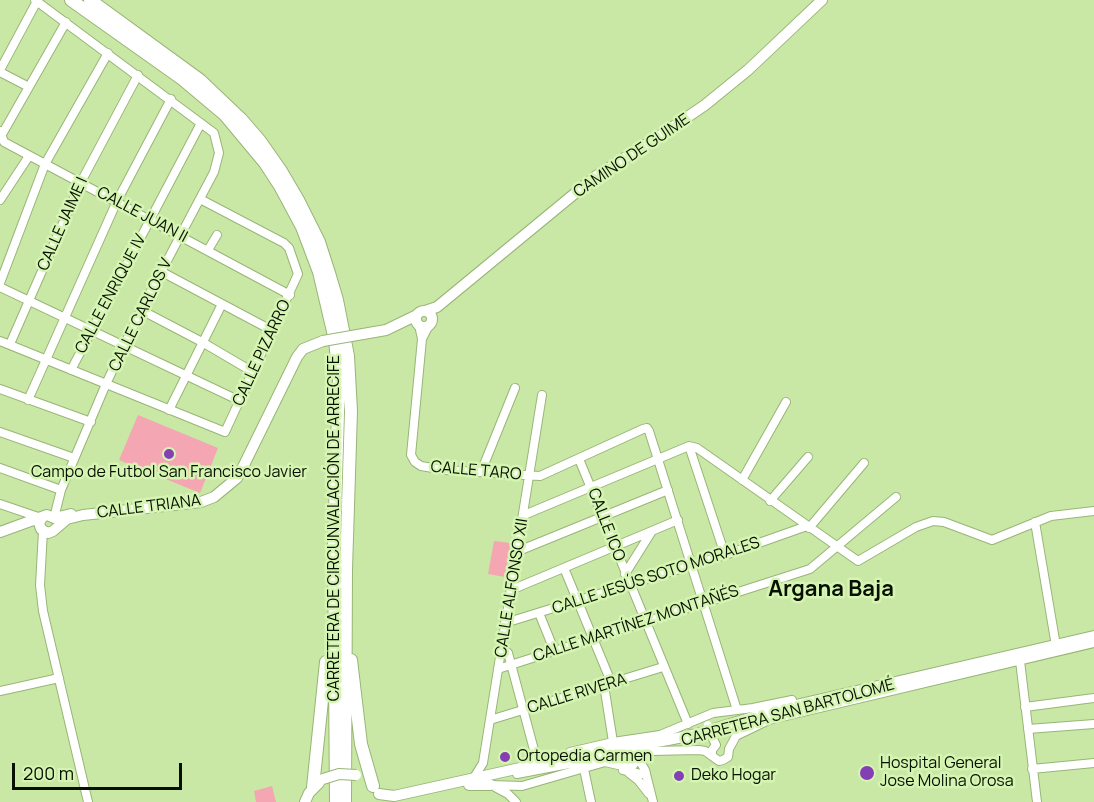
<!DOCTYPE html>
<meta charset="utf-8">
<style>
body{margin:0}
#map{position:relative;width:1094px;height:802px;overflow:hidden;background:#c9e8a6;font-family:Manrope,sans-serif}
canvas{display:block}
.scale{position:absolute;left:12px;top:763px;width:170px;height:27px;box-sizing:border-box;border:3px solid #071000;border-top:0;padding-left:8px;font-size:18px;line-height:21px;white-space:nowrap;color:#071000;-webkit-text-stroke:4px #d6f5b3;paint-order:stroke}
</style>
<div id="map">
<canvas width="1094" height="802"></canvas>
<div class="scale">200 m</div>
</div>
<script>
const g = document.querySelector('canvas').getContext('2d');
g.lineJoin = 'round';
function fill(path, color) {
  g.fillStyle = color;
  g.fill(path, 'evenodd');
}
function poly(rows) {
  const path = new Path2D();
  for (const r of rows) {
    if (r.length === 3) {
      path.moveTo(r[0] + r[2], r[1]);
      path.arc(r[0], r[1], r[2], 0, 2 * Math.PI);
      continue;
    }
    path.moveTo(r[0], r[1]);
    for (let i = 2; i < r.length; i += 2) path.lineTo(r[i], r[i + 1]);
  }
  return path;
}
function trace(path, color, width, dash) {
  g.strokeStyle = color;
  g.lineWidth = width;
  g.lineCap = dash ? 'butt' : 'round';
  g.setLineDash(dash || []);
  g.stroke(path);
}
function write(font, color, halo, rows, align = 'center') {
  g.font = font + ' Manrope,sans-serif';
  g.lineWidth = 5;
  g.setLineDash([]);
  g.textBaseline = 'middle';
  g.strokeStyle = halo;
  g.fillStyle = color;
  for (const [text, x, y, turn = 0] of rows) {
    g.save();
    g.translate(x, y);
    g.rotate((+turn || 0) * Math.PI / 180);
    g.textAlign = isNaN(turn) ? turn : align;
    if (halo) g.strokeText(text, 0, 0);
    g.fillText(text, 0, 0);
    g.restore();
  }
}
fill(poly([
 [138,415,218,448,200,493,119,460],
 [494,541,511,543,505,577,488,574],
 [272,786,276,802,256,802,254,791]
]), '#f4a6b3');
const minor = poly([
 [35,0,214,133,219,153,214,172,141,310,106,384,61,490,54,518],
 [0,70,37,1],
 [0,72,29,87],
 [0,131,4,142,290,295],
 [1,136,66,22],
 [0,200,29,156],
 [208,250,217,235],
 [162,272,273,331],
 [0,283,45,164,108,53],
 [0,287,240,401],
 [141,310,202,342,253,372],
 [419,325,422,339,411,455,415,462,421,466,445,470,540,476,643,429,647,428,649,431,737,710],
 [422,339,429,325],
 [0,341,225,432,298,274,289,248,284,243,200,199],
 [10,344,81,182,138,75],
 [71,370,201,123],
 [0,389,91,422],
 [28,400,117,201,171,99],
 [169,410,222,304],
 [0,432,74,458],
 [689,446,697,448,858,561,916,527,933,521,944,522,992,540,1051,516,1094,511],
 [689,446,725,555],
 [579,459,688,724],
 [0,468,61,490],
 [481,472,515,388],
 [742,480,786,402],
 [770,501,808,457],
 [0,504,41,518],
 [524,515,689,446],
 [1035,522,1055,640],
 [809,528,864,463],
 [43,531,40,585,43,611,88,802],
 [516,552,668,490],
 [564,568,609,677,604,685,613,742],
 [625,574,652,531],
 [511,590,678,520],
 [539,613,554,650],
 [505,623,725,555,807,526],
 [501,650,505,650,508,653,511,664,537,761],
 [1020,661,1037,802],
 [498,669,810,569,896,497],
 [0,691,59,678],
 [1025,707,1094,698],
 [490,720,663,667],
 [1028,729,1094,724],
 [712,737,716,745,712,750,712,755],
 [570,752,613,742,660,735,713,713,753,708,792,700],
 [636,755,645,770,653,802],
 [584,769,591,802],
 [1032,769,1094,763],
 [623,770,641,774,646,773],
 [629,773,638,780,649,794],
 [517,774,626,753,651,751,699,750,705,751,719,761,723,760,728,757,729,749,736,736,769,720,1094,643],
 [473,779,483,763,542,395],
 [491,785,522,786,605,762,631,768,637,760,637,755],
 [495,787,508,794,516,802]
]);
const major = poly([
 [425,311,437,307,596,176,661,135,705,105,748,70,822,0],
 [424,319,8],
 [363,334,386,330,417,315],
 [42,518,39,523,41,529,48,533,53,531,67,519,83,515,201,502,214,497,237,478,243,467,297,357,303,349,323,341],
 [0,532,47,515,54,518,71,514],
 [469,785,491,785],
 [379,794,394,796,579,755,668,740,697,734,783,708,1094,636],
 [305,802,309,793,319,783]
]);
const highway = poly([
 [71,0,181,78,225,115,265,163,280,186,302,227,319,272,335,340,339,380,334,545,336,802],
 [90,0,200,80,241,119,260,141,281,171,298,200,319,242,329,273,337,300,348,356,351,411,346,569,345,802],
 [351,660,361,744,373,786],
 [313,787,326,662]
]);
trace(minor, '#98b576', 10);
trace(major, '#98b576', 12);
trace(highway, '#98b576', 14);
trace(minor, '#fff', 8);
trace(major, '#fff', 10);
trace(highway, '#fff', 12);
const minorBridge = poly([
 [708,725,712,737]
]);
const majorBridge = poly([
 [323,341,363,334],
 [323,779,339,774,356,775]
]);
trace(minorBridge, '#98b576', 10, []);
trace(majorBridge, '#98b576', 12, []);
trace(minorBridge, '#fff', 8);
trace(majorBridge, '#fff', 10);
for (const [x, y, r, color] of [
 [169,454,6,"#833fb3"],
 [505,757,6,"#833fb3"],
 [867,773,8,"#833fb3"],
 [679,776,6,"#833fb3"]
]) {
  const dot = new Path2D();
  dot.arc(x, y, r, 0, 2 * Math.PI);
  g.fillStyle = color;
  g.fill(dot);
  trace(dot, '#d6f5b3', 2);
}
write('16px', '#071000', '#d6f5b3', [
 ["CAMINO DE GUIME",632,156,-34],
 ["CALLE JUAN II",142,215,28],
 ["CALLE JAIME I",63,224,-66],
 ["CALLE ENRIQUE IV",111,294,-62],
 ["CALLE CARLOS V",141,315,-64],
 ["CALLE PIZARRO",262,353,-65],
 ["CALLE TARO",476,471,5],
 ["CALLE TRIANA",149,507,-7],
 ["CALLE ICO",606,525,69],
 ["CARRETERA DE CIRCUNVALACIÓN DE ARRECIFE",335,528,-90],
 ["CALLE JESÚS SOTO MORALES",656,576,-18],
 ["CALLE ALFONSO XII",512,588,-81],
 ["CALLE MARTÍNEZ MONTAÑÉS",636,624,-18],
 ["CALLE RIVERA",577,694,-17],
 ["CARRETERA SAN BARTOLOMÉ",788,713,-15]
]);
write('16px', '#071000', '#d6f5b3', [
 ["Campo de Futbol San Francisco Javier",169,473,"center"],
 ["Ortopedia Carmen",517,757],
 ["Hospital General",880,764],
 ["Jose Molina Orosa",880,782],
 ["Deko Hogar",691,776]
], 'left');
write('bold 22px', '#071000', '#d6f5b3', [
 ["Argana Baja",831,590]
]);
</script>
